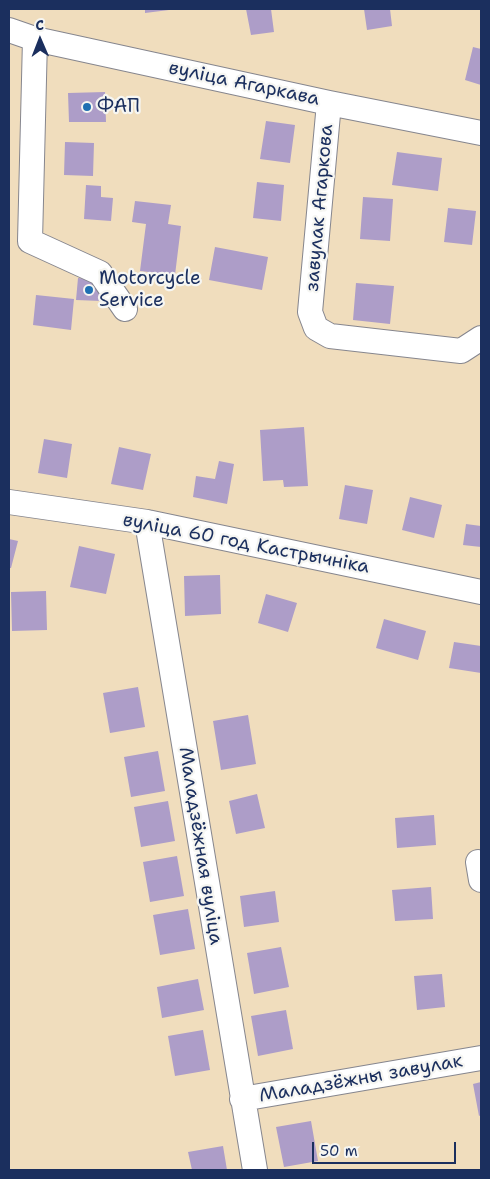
<!DOCTYPE html>
<meta charset="utf-8">
<style>
body{margin:0}
#map{position:relative;width:490px;height:1179px;overflow:hidden;background:#f0ddbd;font-family:"Shantell Sans",sans-serif}
canvas{display:block}
.frame{position:absolute;inset:0;border:10px solid #1b2f5e;pointer-events:none}
.north{position:absolute;left:15px;top:15px;width:50px;height:50px;-webkit-text-stroke:4px #f6f6f2;paint-order:stroke;rotate:359deg;font-size:14px;font-weight:700;line-height:20px;text-align:center;color:#1b2f5e}
.north::after{content:'';display:block;margin:auto;width:18px;height:22px;background:#1b2f5e;clip-path:polygon(50% 0,100% 100%,50% 72%,0 100%)}
.scale{position:absolute;left:312px;top:1142px;width:144px;height:22px;box-sizing:border-box;border:2px solid #1b2f5e;border-top:0;padding-left:6px;font-size:15px;line-height:18px;white-space:nowrap;color:#1b2f5e;-webkit-text-stroke:4px #f6f6f2;paint-order:stroke}
</style>
<div id="map">
<canvas width="490" height="1179"></canvas>
<div class="frame"></div>
<div class="north">С</div>
<div class="scale">50 m</div>
</div>
<script>
const g = document.querySelector('canvas').getContext('2d');
g.lineJoin = 'round';
function fill(path, color) {
  g.fillStyle = color;
  g.fill(path, 'evenodd');
}
function poly(rows) {
  const path = new Path2D();
  for (const r of rows) {
    path.moveTo(r[0], r[1]);
    for (let i = 2; i < r.length; i += 2) path.lineTo(r[i], r[i + 1]);
  }
  return path;
}
function trace(path, color, width, dash) {
  g.strokeStyle = color;
  g.lineWidth = width;
  g.lineCap = dash ? 'butt' : 'round';
  g.setLineDash(dash || []);
  g.stroke(path);
}
function write(font, color, halo, rows, align = 'center') {
  g.font = font + ' "Shantell Sans",sans-serif';
  g.lineWidth = 4.5;
  g.setLineDash([]);
  g.textBaseline = 'middle';
  g.strokeStyle = halo;
  g.fillStyle = color;
  for (const [text, x, y, turn = 0] of rows) {
    g.save();
    g.translate(x, y);
    g.rotate((+turn || 0) * Math.PI / 180);
    g.textAlign = isNaN(turn) ? turn : align;
    if (halo) g.strokeText(text, 0, 0);
    g.fillText(text, 0, 0);
    g.restore();
  }
}
fill(poly([
 [145,9,169,9,169,10,145,13],
 [246,9,271,9,274,32,251,35],
 [364,9,390,9,392,26,367,30],
 [473,47,481,49,481,85,465,80],
 [105,92,106,122,69,122,68,93],
 [266,121,295,125,290,163,260,159],
 [65,142,94,143,93,176,64,175],
 [397,152,442,158,438,191,392,185],
 [257,182,284,185,281,221,253,218],
 [86,185,101,186,101,197,113,198,111,221,84,219],
 [363,197,393,199,390,241,360,239],
 [135,201,171,205,168,224,181,226,175,275,140,271,146,224,132,222],
 [448,208,476,211,472,245,444,242],
 [215,247,268,257,262,290,209,280],
 [78,278,102,280,101,301,76,300],
 [356,283,394,286,390,324,353,320],
 [36,295,74,299,71,330,33,325],
 [304,427,308,486,284,487,283,480,263,481,260,430],
 [44,439,72,444,67,478,38,473],
 [119,447,151,454,143,490,111,484],
 [219,461,234,464,227,504,193,497,196,476,215,479],
 [345,485,373,490,367,524,339,519],
 [410,497,442,505,434,538,402,530],
 [466,524,481,526,481,547,463,545],
 [9,539,18,541,11,568,9,568],
 [79,546,115,554,106,594,70,587],
 [220,575,221,614,185,616,184,576],
 [46,591,47,630,12,631,11,592],
 [266,594,297,603,288,632,258,623],
 [384,619,426,631,418,660,376,648],
 [454,642,481,646,481,673,449,668],
 [138,687,145,727,110,733,103,693],
 [248,715,256,764,221,770,213,721],
 [158,751,165,791,131,797,124,757],
 [257,794,265,828,236,834,229,801],
 [168,801,175,841,141,847,134,807],
 [434,815,436,845,397,848,395,818],
 [177,856,184,896,150,902,143,862],
 [431,887,433,919,395,921,392,890],
 [275,891,279,922,244,927,240,896],
 [188,909,195,949,160,955,153,915],
 [281,947,289,987,254,994,247,953],
 [442,974,445,1007,417,1010,414,976],
 [198,979,204,1010,162,1018,157,987],
 [286,1010,293,1049,258,1056,251,1016],
 [203,1030,210,1070,175,1076,168,1036],
 [481,1082,481,1115,479,1116,473,1084],
 [311,1121,318,1161,284,1167,276,1127],
 [223,1146,227,1170,192,1170,188,1152]
]), '#ad9dc8');
const minor = poly([
 [9,30,35,39,329,103,481,133],
 [35,39,30,241,100,273,125,309],
 [329,103,310,312,316,328,330,336,461,351,481,338],
 [9,502,147,522,481,592],
 [147,522,255,1170],
 [478,862,481,880],
 [242,1099,481,1058]
]);
trace(minor, '#86868e', 26);
trace(minor, '#fff', 24);
for (const [x, y, r, color] of [
 [87,107,5,"#1f6fb2"],
 [89,290,5,"#1f6fb2"]
]) {
  const dot = new Path2D();
  dot.arc(x, y, r, 0, 2 * Math.PI);
  g.fillStyle = color;
  g.fill(dot);
  trace(dot, '#f6f6f2', 2);
}
write('19px', '#1b2f5e', '#f6f6f2', [
 ["вуліца Агаркава",244,84,12],
 ["завулак Агаркова",320,208,-85],
 ["вуліца 60 год Кастрычніка",246,544,11],
 ["Маладзёжная вуліца",200,846,81],
 ["Маладзёжны завулак",361,1079,-10]
]);
write('19px', '#1b2f5e', '#f6f6f2', [
 ["ФАП",97,107],
 ["Motorcycle",99,279],
 ["Service",99,301]
], 'left');
</script>
